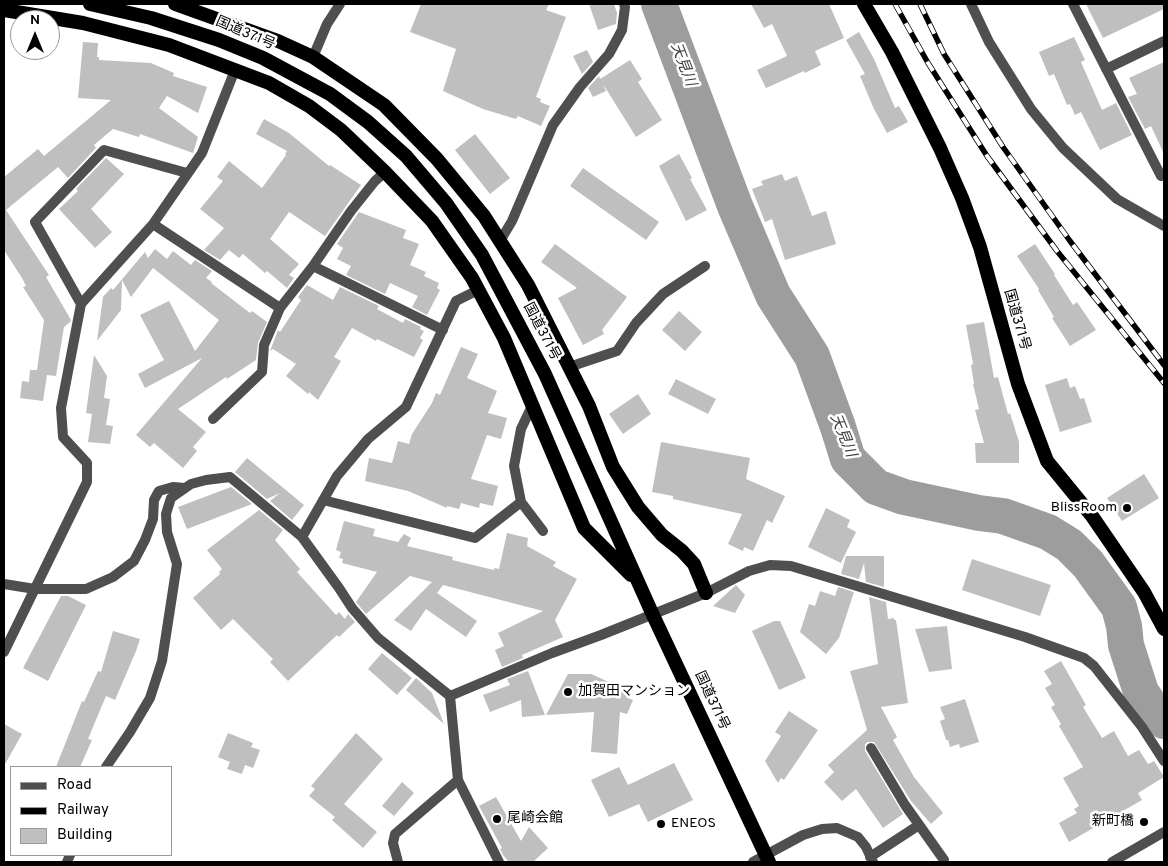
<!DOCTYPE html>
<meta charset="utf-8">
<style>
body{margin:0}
#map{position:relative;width:1168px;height:866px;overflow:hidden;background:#fff;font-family:Overpass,sans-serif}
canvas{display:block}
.frame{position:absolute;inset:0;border:5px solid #000;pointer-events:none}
.legend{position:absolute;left:10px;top:766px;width:162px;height:90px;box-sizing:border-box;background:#fff;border:1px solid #999;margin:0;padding:6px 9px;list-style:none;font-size:15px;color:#000}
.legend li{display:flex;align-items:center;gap:10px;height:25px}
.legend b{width:25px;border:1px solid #999}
.north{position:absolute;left:10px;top:10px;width:50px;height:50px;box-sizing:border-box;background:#fff;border:1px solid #999;border-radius:50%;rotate:0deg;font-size:14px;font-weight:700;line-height:20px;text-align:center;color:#000}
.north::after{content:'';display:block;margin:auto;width:18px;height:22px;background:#000;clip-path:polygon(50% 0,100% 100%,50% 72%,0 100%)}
</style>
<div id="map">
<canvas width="1168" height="866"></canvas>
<div class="frame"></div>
<ul class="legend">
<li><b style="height:6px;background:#4f4f4f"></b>Road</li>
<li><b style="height:6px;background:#000"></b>Railway</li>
<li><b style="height:14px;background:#bfbfbf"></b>Building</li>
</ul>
<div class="north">N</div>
</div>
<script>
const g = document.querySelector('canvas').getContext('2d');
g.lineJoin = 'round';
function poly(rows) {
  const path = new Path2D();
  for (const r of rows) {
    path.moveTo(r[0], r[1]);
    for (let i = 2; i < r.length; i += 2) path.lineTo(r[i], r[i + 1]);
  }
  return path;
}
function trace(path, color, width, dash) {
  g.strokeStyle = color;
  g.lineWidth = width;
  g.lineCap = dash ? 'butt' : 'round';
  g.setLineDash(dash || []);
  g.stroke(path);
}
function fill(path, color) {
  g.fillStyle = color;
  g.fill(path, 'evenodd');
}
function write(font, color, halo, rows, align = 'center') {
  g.font = font + ' Overpass,"Noto Sans JP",sans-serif';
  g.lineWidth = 5;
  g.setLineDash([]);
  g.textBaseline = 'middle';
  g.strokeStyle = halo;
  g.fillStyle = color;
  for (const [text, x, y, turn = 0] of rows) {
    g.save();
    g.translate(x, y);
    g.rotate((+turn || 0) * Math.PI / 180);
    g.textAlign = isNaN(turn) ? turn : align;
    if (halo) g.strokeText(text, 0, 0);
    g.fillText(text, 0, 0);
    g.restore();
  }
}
trace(poly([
 [1155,713,1164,730]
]), '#9d9d9d', 6);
trace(poly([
 [659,4,735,206,773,295,812,356,838,427,848,459,876,487,904,497,979,513,1003,516,1048,532,1069,545,1088,564,1119,607,1124,626,1126,645,1141,692,1155,713,1164,721]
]), '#9d9d9d', 36);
fill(poly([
 [421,4,549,4,546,10,566,17,536,97,541,99,540,102,550,106,541,126,518,116,516,119,483,109,443,91,456,49,410,32],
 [589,4,614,4,617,13,616,24,598,30],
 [751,4,829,4,844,38,815,51,821,65,805,73,804,71,766,88,757,70,787,56,772,24,764,28],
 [1086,4,1164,4,1164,9,1103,38],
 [859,32,874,59,895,108,899,106,908,122,887,133,874,109,860,76,865,74,846,40],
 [1074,37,1085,60,1081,62,1102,110,1116,103,1132,135,1100,150,1081,112,1075,115,1070,104,1067,105,1054,74,1049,76,1039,52],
 [83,42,98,43,97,57,99,57,99,60,151,63,174,73,173,76,207,87,198,113,167,96,159,108,198,137,193,153,140,134,139,137,113,129,94,145,96,148,68,178,58,167,6,210,49,275,46,277,71,320,70,322,64,327,56,376,47,375,43,401,20,398,22,381,29,382,30,370,37,370,44,320,23,287,26,286,22,278,4,250,4,177,38,149,44,156,111,100,78,98],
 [587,50,593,62,582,74,573,56],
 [630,60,642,79,638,82,662,120,636,137,603,84,606,91,593,97,588,88,599,76,600,79],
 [1164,62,1164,154,1151,126,1145,129,1128,97,1137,94,1129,78],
 [264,119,289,133,329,166,330,165,361,185,325,236,289,212,270,239,299,264,289,275,294,278,287,288,267,271,265,273,243,254,239,258,229,250,220,260,204,250,224,228,200,209,223,181,217,177,229,161,262,188,286,155,285,154,287,151,256,134],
 [475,134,510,178,490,194,455,150],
 [679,154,692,178,690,179,707,210,686,221,659,166],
 [106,158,124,174,91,209,112,232,95,248,59,209,78,191,76,189],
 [583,168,659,222,646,240,570,186],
 [782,174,785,181,797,176,812,216,826,211,836,244,785,260,772,219,765,222,752,189,763,185,761,181],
 [359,212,406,230,403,238,419,244,410,265,426,272,424,276,439,283,437,288,440,290,427,315,412,307,418,296,390,283,385,294,346,275,351,266,337,259,343,248,337,244],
 [555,244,627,297,602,330,604,334,583,345,558,298,577,288,541,262],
 [1035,244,1055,274,1054,275,1073,305,1077,302,1096,330,1070,346,1052,318,1054,317,1038,290,1039,289,1017,256],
 [155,249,167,259,173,251,191,265,195,260,212,271,206,278,212,282,211,283,250,313,252,311,267,322,258,343,256,360,227,379,226,377,178,409,206,432,193,447,197,451,183,468,154,443,150,447,136,435,202,358,145,388,138,374,164,360,140,315,169,301,195,351,219,320,153,268,131,297,122,280,121,310,97,341,103,297,111,288,113,290,145,252,148,258],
 [307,285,333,300,340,287,379,306,377,309,403,323,405,319,421,327,420,329,424,331,420,338,423,340,414,357,377,339,376,341,352,328,334,357,341,361,318,400,309,392,308,394,286,376,296,364,273,349,270,351,278,330,280,332,301,300,298,297],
 [679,311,702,332,685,351,662,330],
 [984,322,994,378,998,377,1008,414,1010,413,1019,442,1019,463,976,463,975,443,984,443,975,410,979,409,973,384,974,384,971,365,973,364,966,325],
 [461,347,478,354,467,378,497,391,488,413,507,418,501,439,487,435,471,479,498,486,493,506,480,503,479,508,461,503,459,509,447,506,447,508,408,491,365,481,369,458,392,463,398,441,409,444,412,434,432,403,436,393,440,395],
 [94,355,107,376,104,398,110,399,106,425,113,426,110,444,88,442,92,414,86,413],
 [1067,378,1070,388,1075,386,1080,399,1084,398,1092,422,1060,432,1045,385],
 [676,379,716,399,708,414,668,394],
 [638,394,651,414,623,434,609,414],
 [661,442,750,458,746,479,785,496,772,523,767,520,753,551,744,547,743,551,728,544,742,514,673,499,673,496,652,492],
 [247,458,304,505,292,520,270,501,280,493,267,499,235,472],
 [1144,474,1159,498,1122,521,1107,498],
 [231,487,252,504,187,529,178,507],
 [826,508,850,520,847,527,856,532,841,563,808,547],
 [259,510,283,530,275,540,300,569,297,572,336,615,339,612,345,619,348,614,355,622,339,637,337,635,288,681,270,662,273,659,233,619,221,630,193,598,220,574,219,572,222,569,207,550],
 [344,521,375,529,373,536,398,542,404,534,411,538,407,546,453,557,452,560,494,570,494,568,499,569,507,533,528,538,527,546,556,562,553,566,577,579,555,620,563,637,522,655,523,658,502,667,495,650,504,646,498,633,543,611,443,585,437,593,477,621,466,637,426,609,411,631,394,620,432,582,410,576,366,614,356,602,377,572,342,563,343,559,339,558,341,552,336,550],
 [846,556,884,556,884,587,866,582,864,563,859,579,841,574],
 [972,559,1051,585,1040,616,962,590],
 [736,585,745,595,735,613,713,606],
 [838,587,854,592,839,638,826,654,800,632,809,604,815,606,820,591,835,596],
 [61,596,68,596,86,605,48,681,23,668],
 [869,597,886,602,888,619,894,618,894,620,896,620,908,703,881,707,897,737,893,740,914,777,943,813,931,824,911,801,874,742,868,742,865,744,865,751,903,814,883,828,856,789,842,801,824,782,834,772,828,765,867,730,850,671,878,664],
 [774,621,780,621,806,678,779,690,752,631],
 [947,626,952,669,929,672,915,629],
 [113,631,140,639,136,651,115,700,106,696,88,739,92,740,80,767,56,767,82,701,84,702,98,671,101,672],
 [382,653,412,678,397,695,368,669],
 [1061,661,1086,705,1083,707,1102,738,1114,731,1128,756,1139,750,1148,764,1154,761,1164,777,1138,793,1142,800,1069,842,1059,823,1077,813,1074,809,1079,806,1063,778,1083,767,1059,726,1061,724,1051,707,1055,705,1045,688,1052,684,1044,671],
 [528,671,545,715,522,717,521,700,490,712,483,695,510,685,507,679],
 [568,674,591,674,629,691,626,697,633,700,627,714,620,712,617,754,591,752,594,712,546,715],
 [416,678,432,693,444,724,406,690],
 [965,699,979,742,960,748,959,744,950,747,948,740,946,740,940,721,945,719,940,707],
 [789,711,818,730,784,780,781,778,778,783,765,761,781,736,775,732],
 [4,724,22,734,4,766],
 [228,733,253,743,251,747,260,750,253,768,245,765,242,774,227,769,230,762,218,757],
 [356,733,383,759,344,804,377,832,363,848,332,820,335,817,309,796,315,789,311,786],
 [674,763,693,800,648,822,639,804,609,817,591,780,619,767,628,785],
 [402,782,414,793,394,816,382,806],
 [496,797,521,841,529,827,548,848,533,862,507,862,508,861,503,855,500,849,502,848,479,806]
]), '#bfbfbf');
trace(poly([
 [1073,4,1161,176,1164,174],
 [313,57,327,24,340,4],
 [1106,69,1164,41],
 [153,224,280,308],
 [500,241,512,221,553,125,580,87,609,54,622,30,625,7,624,4],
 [313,266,443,330],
 [81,304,35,222,104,150,187,173],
 [569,367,617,351,636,323,663,294,705,266],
 [532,406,521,429,514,466,521,502,543,531],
 [213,419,262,372,264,345,280,308,313,266,351,211,375,181,385,172],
 [323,500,475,538,521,502],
 [302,537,337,476,368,439,406,407,456,301,478,290],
 [4,584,35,589,86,589,113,577,134,561,145,540,153,519,154,500,159,491,173,487,185,488],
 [4,652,87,482,87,463,63,437,61,408,81,304,153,224,202,153,235,70],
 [450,696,458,780,499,862],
 [871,748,905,805,944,860],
 [106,767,130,732,150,698,162,661,177,564,167,532,166,514,171,498,191,484,206,480,230,477,302,537,339,588,352,608,378,638,450,696,552,653,601,635,706,593,749,571,770,565,791,566,1025,637,1084,658,1094,666,1142,727,1164,761],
 [870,857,919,825],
 [67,862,70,855],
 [398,862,393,843,395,834,458,780]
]), '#4f4f4f', 10);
trace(poly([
 [971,4,989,42,1031,109,1063,148,1117,199,1164,226],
 [753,862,803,835,822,829,837,828,858,837,866,847,873,862],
 [1112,862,1164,832]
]), '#4f4f4f', 10);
trace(poly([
 [90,4,151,18,219,40,263,58,330,94,368,122,406,156,446,203,482,255,545,374,652,613,769,862],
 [175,4,278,41,313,57,384,105,437,159,484,216,528,285,589,406,613,467,638,507,662,535,682,551,694,564,706,593],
 [864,4,892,52,940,148,962,198,980,247,1018,384,1047,461,1092,516,1144,592,1164,629],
 [4,10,83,23,169,45,269,83,309,106,341,130,385,172,432,221,472,278,504,338,584,528,631,575]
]), '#000', 14);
const rail = poly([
 [895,4,928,63,987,156,1057,251,1164,383],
 [920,4,944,54,1003,147,1070,241,1164,365]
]);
trace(rail, '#000', 5.5);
trace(rail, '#fff', 4, [11]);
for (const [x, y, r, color] of [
 [1127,508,5,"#000"],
 [568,692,5,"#000"],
 [497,819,5,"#000"],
 [1144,822,5,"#000"],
 [661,824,5,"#000"]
]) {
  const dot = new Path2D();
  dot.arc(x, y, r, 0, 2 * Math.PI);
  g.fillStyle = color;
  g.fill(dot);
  trace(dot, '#fff', 2);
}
write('14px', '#000', '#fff', [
 ["国道371号",245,34,23],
 ["国道371号",1016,320,74],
 ["国道371号",541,332,62],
 ["国道371号",711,701,65]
]);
write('14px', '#000', '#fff', [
 ["BlissRoom",1117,508,"right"],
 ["加賀田マンション",578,692],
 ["尾崎会館",507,819],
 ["新町橋",1134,822,"right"],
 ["ENEOS",671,824]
], 'left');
write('italic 15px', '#3e3e3e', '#fff', [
 ["天見川",682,65,69],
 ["天見川",842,436,68]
]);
</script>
